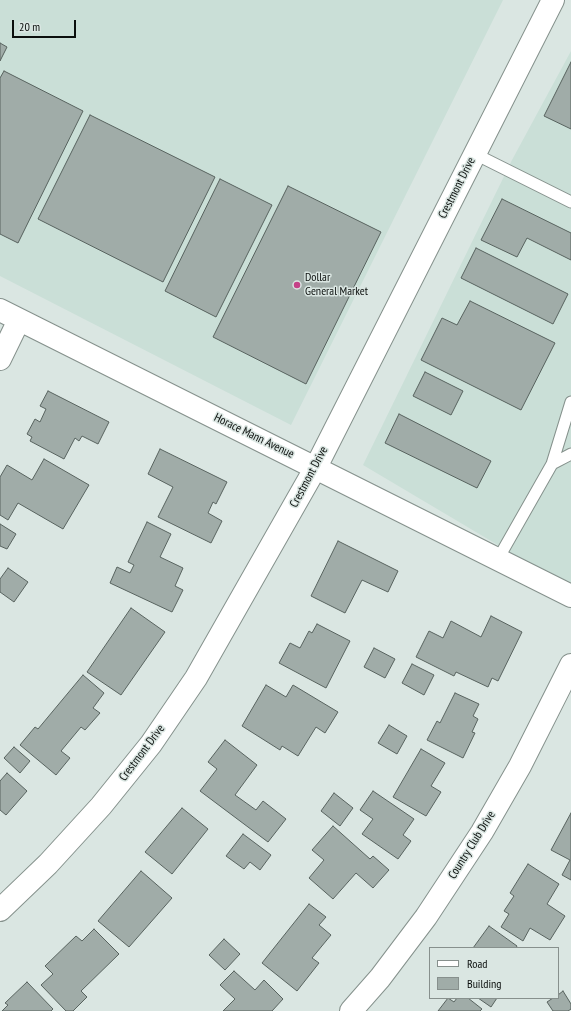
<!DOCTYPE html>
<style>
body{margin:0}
#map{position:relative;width:571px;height:1011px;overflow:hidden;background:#dae6e2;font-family:"PT Sans Narrow",sans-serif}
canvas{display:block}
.legend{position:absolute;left:429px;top:947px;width:130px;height:52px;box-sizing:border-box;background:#dae6e2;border:1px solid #87908d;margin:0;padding:5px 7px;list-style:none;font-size:12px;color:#0b0f0d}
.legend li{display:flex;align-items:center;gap:8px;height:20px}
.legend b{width:20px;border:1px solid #87908d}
.scale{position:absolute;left:12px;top:20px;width:64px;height:18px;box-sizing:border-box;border:2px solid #0b0f0d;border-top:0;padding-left:5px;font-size:12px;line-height:14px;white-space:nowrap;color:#0b0f0d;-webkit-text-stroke:3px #dae6e2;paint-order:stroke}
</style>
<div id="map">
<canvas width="571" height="1011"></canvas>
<ul class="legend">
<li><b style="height:5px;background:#fff"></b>Road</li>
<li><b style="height:11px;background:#a0aca8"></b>Building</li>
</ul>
<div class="scale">20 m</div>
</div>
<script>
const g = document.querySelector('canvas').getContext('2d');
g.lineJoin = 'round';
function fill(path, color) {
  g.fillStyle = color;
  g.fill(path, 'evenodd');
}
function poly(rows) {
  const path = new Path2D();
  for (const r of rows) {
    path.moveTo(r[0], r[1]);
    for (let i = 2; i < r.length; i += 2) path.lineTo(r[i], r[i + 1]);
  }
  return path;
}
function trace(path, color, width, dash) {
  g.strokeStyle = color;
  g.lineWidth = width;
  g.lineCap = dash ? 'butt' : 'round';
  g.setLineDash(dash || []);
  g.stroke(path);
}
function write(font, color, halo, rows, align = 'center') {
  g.font = font + ' "PT Sans Narrow",sans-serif';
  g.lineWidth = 3;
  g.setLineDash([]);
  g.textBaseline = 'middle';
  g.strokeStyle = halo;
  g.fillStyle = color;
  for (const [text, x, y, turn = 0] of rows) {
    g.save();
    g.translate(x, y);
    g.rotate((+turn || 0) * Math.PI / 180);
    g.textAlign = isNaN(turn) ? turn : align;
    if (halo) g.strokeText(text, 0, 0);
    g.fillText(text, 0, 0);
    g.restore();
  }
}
fill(poly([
 [0,0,503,0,291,425,0,276],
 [571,51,571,586,513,554,363,465,512,160]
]), '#cadfd7');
const building = poly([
 [0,43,7,47,0,61,0,43],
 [571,62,571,129,544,116,571,62],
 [4,71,83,111,18,243,0,234,0,78,4,71],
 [90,115,215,177,163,282,38,219,90,115],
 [220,179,272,205,216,317,165,291,220,179],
 [288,186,381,232,306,384,213,337,288,186],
 [502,199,571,233,571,260,527,238,517,257,481,240,502,199],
 [476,248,568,294,553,324,461,278,476,248],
 [470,301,555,343,521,410,421,360,442,318,457,325,470,301],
 [425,372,463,391,451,415,413,396,425,372],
 [48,391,109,422,98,444,82,436,79,441,75,438,64,459,30,441,32,437,27,434,35,419,40,422,46,409,40,406,48,391],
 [399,414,491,461,477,488,385,443,399,414],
 [160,449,227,482,216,504,213,502,208,513,222,521,211,543,158,517,173,487,148,474,160,449],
 [44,459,89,485,63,529,18,503,8,520,0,515,0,477,7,465,32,480,44,459],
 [147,522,171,534,160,557,183,568,175,586,183,590,172,612,110,583,117,567,130,573,134,565,128,562,147,522],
 [0,524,16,534,7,549,0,546,0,524],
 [338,541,398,571,388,592,362,580,345,613,311,596,338,541],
 [8,568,28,582,14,602,0,592,0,579,8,568],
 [131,608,165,632,121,695,87,672,131,608],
 [491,616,522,632,498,681,492,678,488,687,456,672,454,676,416,657,429,631,443,638,451,621,481,637,491,616],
 [317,624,350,641,326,688,279,663,290,643,300,648,309,631,312,633,317,624],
 [374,648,395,659,385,678,364,667,374,648],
 [412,664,434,675,424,695,402,683,412,664],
 [83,675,104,693,93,708,100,713,85,730,81,727,61,751,70,758,56,775,20,745,35,727,38,729,83,675],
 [266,685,286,697,293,685,338,712,325,733,316,727,298,756,282,746,280,750,242,726,266,685],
 [455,693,479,704,473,716,478,719,472,732,475,733,463,758,427,740,437,721,440,723,455,693],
 [389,725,407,736,397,754,378,743,389,725],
 [225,740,257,765,235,795,256,810,263,801,286,819,268,842,200,791,217,769,208,762,225,740],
 [14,747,30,761,20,773,4,758,14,747],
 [421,749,445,763,431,786,441,792,426,816,393,797,421,749],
 [7,773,27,791,6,815,0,810,0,781,7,773],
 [373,791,414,819,403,835,411,841,398,859,362,834,373,819,360,810,373,791],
 [334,793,353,808,340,826,321,811,334,793],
 [182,808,208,829,172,874,145,852,182,808],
 [571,813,571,880,562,875,570,860,551,850,571,813],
 [333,826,370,859,373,856,389,870,373,888,356,873,333,899,309,878,324,860,312,850,333,826],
 [243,834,271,855,260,870,250,862,244,869,226,856,243,834],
 [528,864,559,884,547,904,565,916,550,940,530,928,523,941,501,927,509,914,504,911,514,896,510,893,528,864],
 [141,871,172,898,129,947,98,921,141,871],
 [309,904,326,917,319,925,331,935,312,958,319,963,297,991,262,963,309,904],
 [489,926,517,946,516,948,473,948,489,926],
 [94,929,119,954,81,991,87,997,73,1011,66,1011,41,985,53,974,45,966,76,936,82,941,94,929],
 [224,939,240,954,225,970,209,955,224,939],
 [234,971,255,990,264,980,283,999,272,1011,223,1011,235,999,220,985,234,971],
 [27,982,53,1009,51,1011,2,1011,8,1005,5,1003,27,982],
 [563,991,571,1004,571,1009,568,1011,553,1011,547,1002,553,998,558,998,558,995,563,991],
 [448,998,454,1002,457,998,468,998,482,1009,480,1011,438,1011,448,998],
 [478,998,497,998,491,1007,478,998]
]);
fill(building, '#a0aca8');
trace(building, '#58635f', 1);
const lane = poly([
 [475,154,571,202],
 [552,464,571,454],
 [498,559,552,464,571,402]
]);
const street = poly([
 [0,310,571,596],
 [0,359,19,320],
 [0,910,48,864,101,806,151,744,196,678,316,467,553,0],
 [351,1011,380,978,426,917,482,832,520,766,571,665]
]);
trace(lane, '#85918c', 13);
trace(street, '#85918c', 24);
trace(lane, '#fff', 11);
trace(street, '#fff', 22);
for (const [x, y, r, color] of [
 [297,285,4,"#c54288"]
]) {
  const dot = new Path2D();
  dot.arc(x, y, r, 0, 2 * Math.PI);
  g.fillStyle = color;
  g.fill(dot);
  trace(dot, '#dae6e2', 1.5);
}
write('12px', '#0b0f0d', '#dae6e2', [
 ["Crestmont Drive",457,188,-63],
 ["Horace Mann Avenue",254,436,26],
 ["Crestmont Drive",309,477,-62],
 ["Crestmont Drive",142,753,-53],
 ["Country Club Drive",472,845,-58]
]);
write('12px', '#0b0f0d', '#dae6e2', [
 ["Dollar",305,278],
 ["General Market",305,292]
], 'left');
</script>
